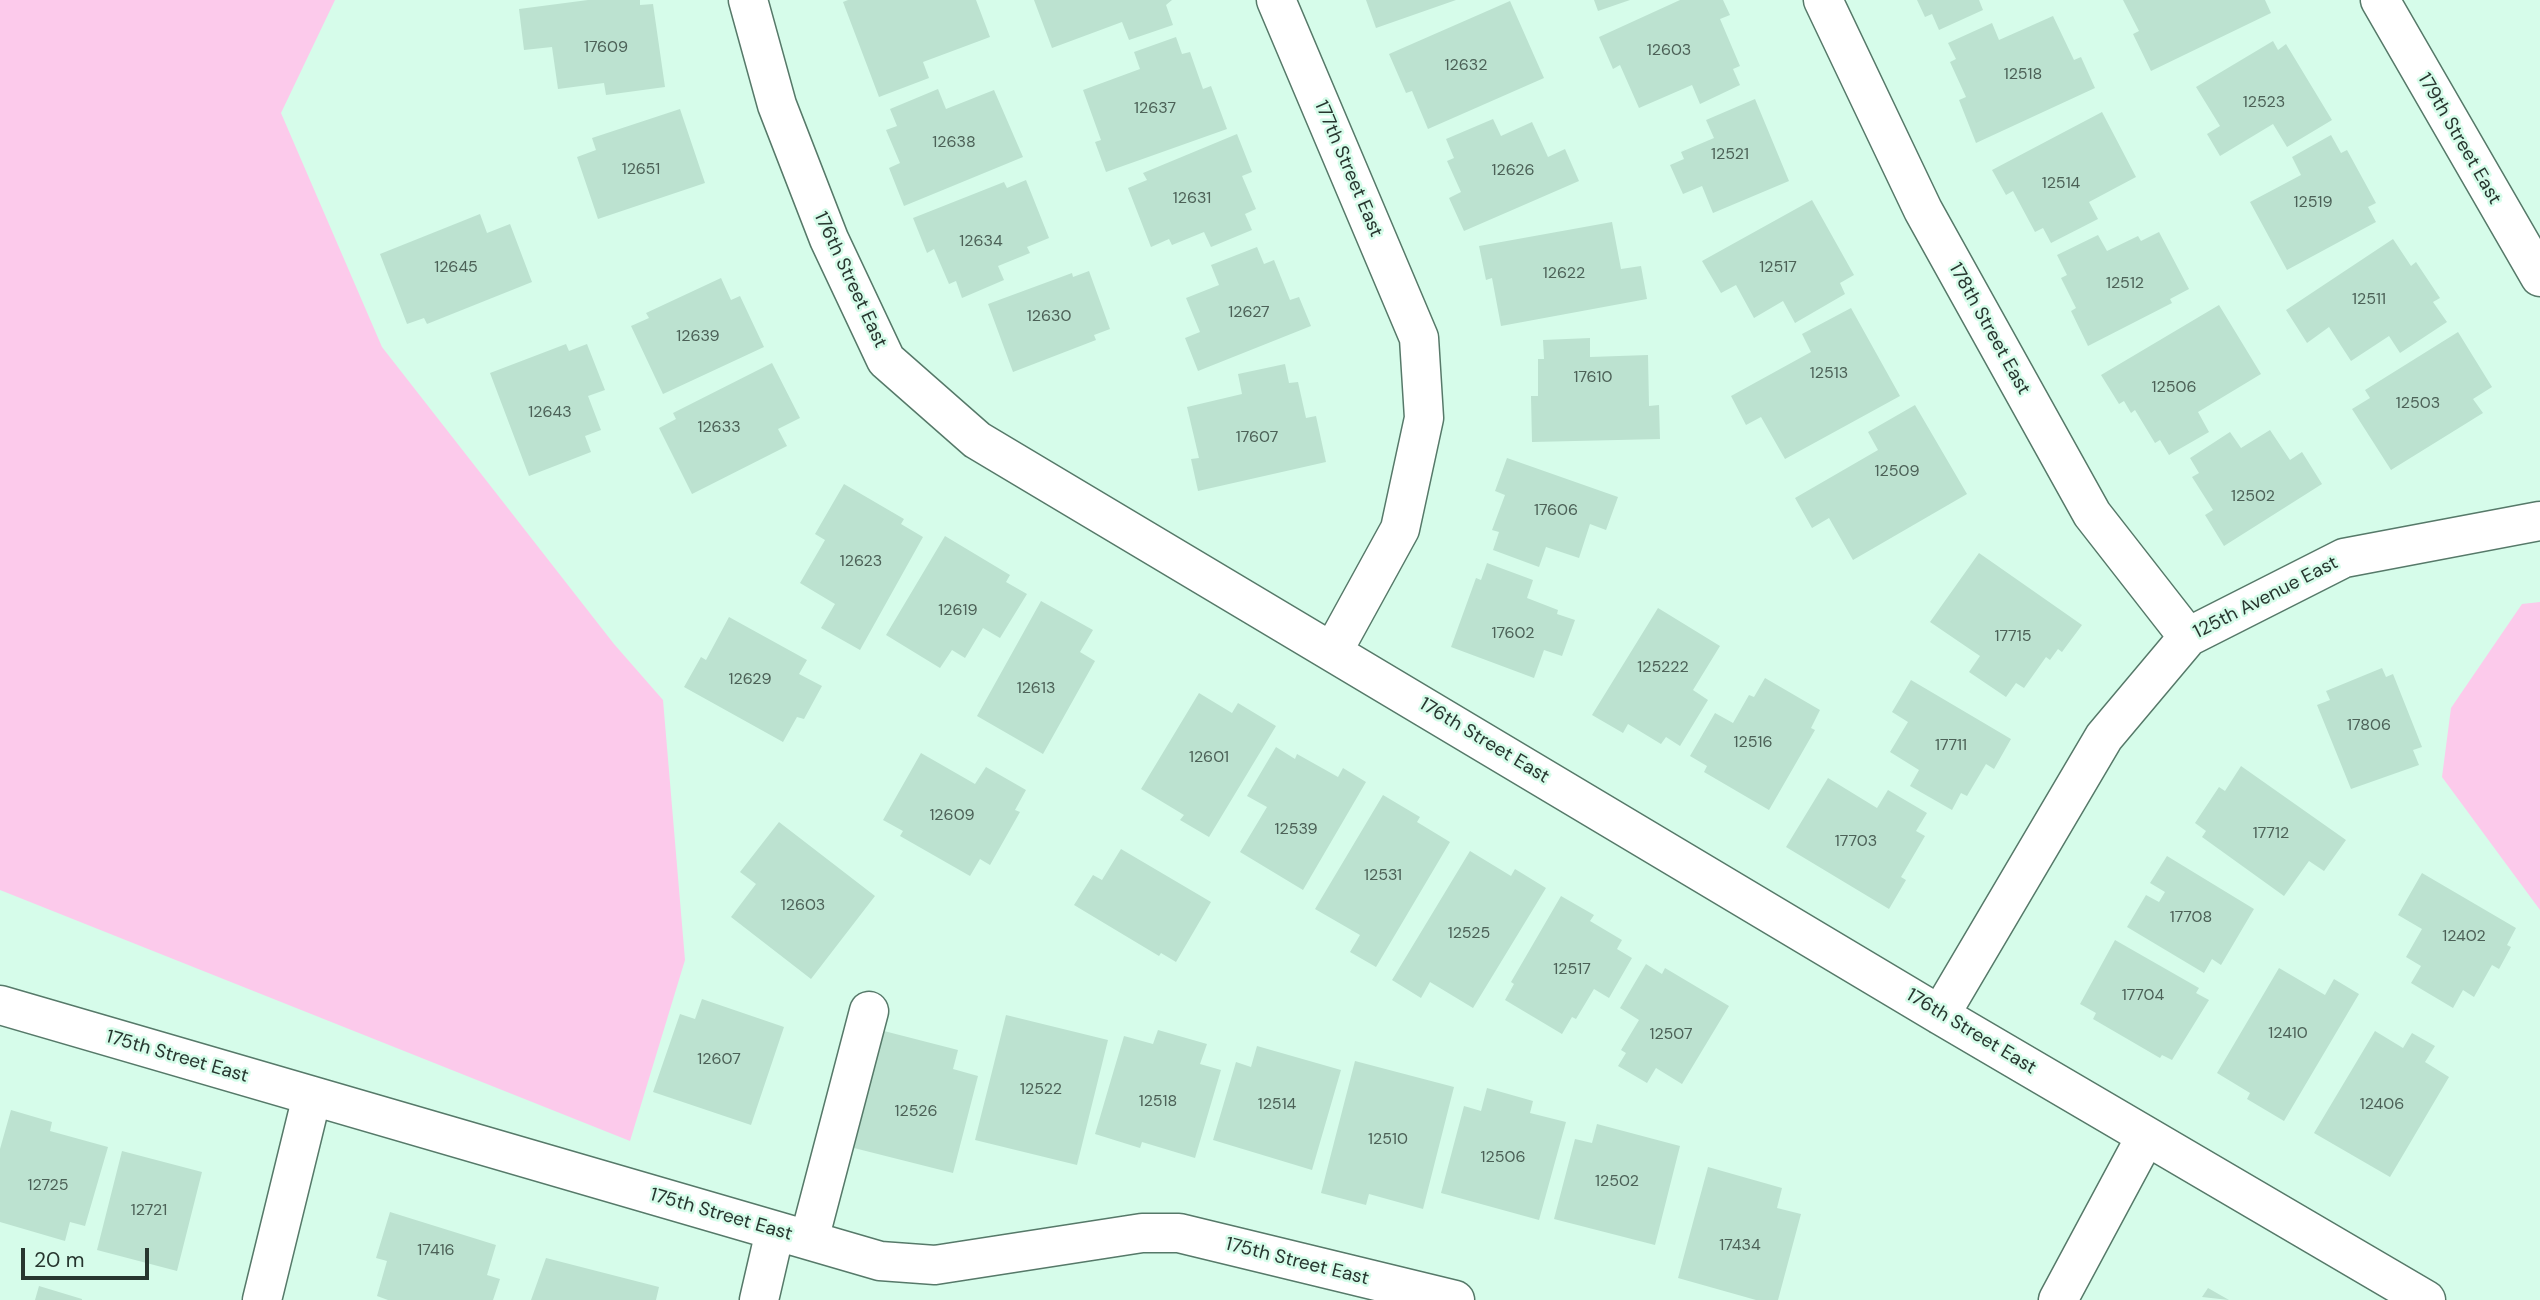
<!DOCTYPE html>
<style>
body{margin:0}
#map{position:relative;width:2540px;height:1300px;overflow:hidden;background:#d6fcea;font-family:"DM Sans",sans-serif}
canvas{display:block}
.scale{position:absolute;left:21px;top:1248px;width:128px;height:32px;box-sizing:border-box;border:4px solid #27362f;border-top:0;padding-left:9px;font-size:21px;line-height:24px;white-space:nowrap;color:#27362f;-webkit-text-stroke:5px #d6fcea;paint-order:stroke}
</style>
<div id="map">
<canvas width="2540" height="1300"></canvas>
<div class="scale">20 m</div>
</div>
<script>
const g = document.querySelector('canvas').getContext('2d');
g.lineJoin = 'round';
function fill(path, color) {
  g.fillStyle = color;
  g.fill(path, 'evenodd');
}
function poly(rows) {
  const path = new Path2D();
  for (const r of rows) {
    path.moveTo(r[0], r[1]);
    for (let i = 2; i < r.length; i += 2) path.lineTo(r[i], r[i + 1]);
  }
  return path;
}
function trace(path, color, width, dash) {
  g.strokeStyle = color;
  g.lineWidth = width;
  g.lineCap = dash ? 'butt' : 'round';
  g.setLineDash(dash || []);
  g.stroke(path);
}
function write(font, color, halo, rows, align = 'center') {
  g.font = font + ' "DM Sans",sans-serif';
  g.lineWidth = 5;
  g.setLineDash([]);
  g.textBaseline = 'middle';
  g.strokeStyle = halo;
  g.fillStyle = color;
  for (const [text, x, y, turn = 0] of rows) {
    g.save();
    g.translate(x, y);
    g.rotate((+turn || 0) * Math.PI / 180);
    g.textAlign = isNaN(turn) ? turn : align;
    if (halo) g.strokeText(text, 0, 0);
    g.fillText(text, 0, 0);
    g.restore();
  }
}
fill(poly([
 [0,0,335,0,281,113,382,347,614,644,663,700,685,960,630,1141,0,890],
 [2540,602,2540,910,2442,777,2451,708,2522,604]
]), '#fccaeb');
fill(poly([
 [588,0,640,0,640,5,653,4,665,87,606,95,604,83,558,89,552,47,524,50,519,9],
 [848,0,976,0,990,37,923,62,929,78,879,97,843,2],
 [1034,0,1172,0,1166,5,1173,25,1129,40,1122,22,1052,48],
 [1366,0,1456,0,1376,28],
 [1594,0,1630,0,1598,11],
 [1680,0,1723,0,1730,15,1720,19,1740,66,1733,69,1740,85,1700,104,1692,85,1639,108,1620,65,1613,69,1599,37],
 [1917,0,1979,0,1983,10,1939,30,1932,14,1925,17],
 [2123,0,2265,0,2271,13,2151,71,2133,34,2139,31],
 [1510,1,1544,78,1428,129,1412,91,1406,93,1389,54],
 [2053,16,2074,60,2081,57,2095,88,1976,143,1959,100,1966,97,1950,62,1956,59,1948,43,1992,23,1999,40],
 [1176,37,1182,54,1190,52,1203,89,1211,86,1227,129,1106,172,1095,142,1101,140,1083,90,1140,69,1134,52],
 [2273,41,2278,50,2286,44,2332,120,2287,147,2273,124,2220,156,2207,134,2220,126,2196,87],
 [938,89,946,109,994,90,1023,157,904,206,889,168,900,163,886,130,897,126,890,109],
 [1755,99,1789,181,1713,213,1702,186,1683,194,1670,165,1684,159,1681,152,1714,138,1706,120],
 [680,109,705,183,598,219,577,157,596,150,592,138],
 [2102,112,2136,177,2089,202,2098,219,2051,243,2043,228,2035,232,2013,191,2006,195,1992,170],
 [1493,119,1501,136,1532,122,1548,157,1565,149,1579,181,1464,231,1449,198,1461,192,1447,161,1454,158,1446,139],
 [1237,134,1252,172,1242,176,1256,209,1245,214,1252,230,1211,247,1204,232,1172,245,1169,239,1151,247,1128,188,1147,180,1143,173],
 [2331,135,2341,153,2347,150,2376,203,2368,207,2376,222,2287,270,2250,202,2301,175,2292,157],
 [1026,180,1049,238,1027,247,1030,253,998,266,1004,280,962,298,956,281,949,284,934,249,927,253,913,218,1004,182,1007,188],
 [1812,200,1854,275,1840,283,1845,294,1795,323,1783,301,1754,318,1736,285,1721,293,1702,261],
 [480,214,487,233,510,224,532,282,427,324,424,318,407,324,380,254],
 [1612,222,1621,269,1641,266,1647,299,1501,326,1492,278,1486,280,1479,246],
 [2159,232,2189,289,2170,299,2172,303,2088,346,2071,311,2076,308,2061,278,2067,275,2057,255,2098,235,2107,251,2138,236,2141,241],
 [2393,239,2411,266,2416,262,2440,298,2433,302,2447,322,2400,353,2389,336,2351,361,2329,327,2307,343,2286,310],
 [1257,247,1264,264,1274,260,1290,300,1299,297,1311,326,1198,371,1185,338,1200,332,1186,298,1219,285,1211,265],
 [1089,271,1110,329,1094,335,1096,340,1013,372,988,304,1072,273,1073,277],
 [721,278,731,300,740,296,764,347,663,394,631,326,649,318,646,313],
 [2219,305,2261,374,2198,412,2209,432,2169,455,2160,440,2155,443,2135,410,2131,413,2124,401,2119,404,2101,375],
 [1851,308,1900,396,1785,459,1761,417,1746,425,1731,396,1811,352,1802,334],
 [2458,332,2492,387,2473,399,2483,413,2391,470,2352,409,2370,398,2365,390],
 [1590,338,1590,357,1648,355,1649,406,1659,405,1660,439,1532,442,1531,396,1538,396,1538,359,1544,359,1543,340],
 [566,344,569,351,587,344,605,390,588,396,601,430,585,436,591,452,529,476,490,373],
 [772,363,800,418,778,429,787,446,692,494,659,428,676,419,673,413],
 [1285,364,1289,383,1298,382,1306,418,1316,416,1326,462,1198,491,1191,459,1199,458,1187,407,1242,394,1238,374],
 [1915,405,1967,494,1853,560,1829,518,1812,528,1795,498,1878,450,1868,432],
 [2270,430,2290,460,2302,452,2322,484,2224,546,2205,515,2213,510,2192,477,2199,473,2190,458,2230,432,2241,448],
 [1507,458,1618,497,1606,530,1590,524,1579,558,1546,547,1539,567,1493,550,1499,532,1492,530,1505,495,1495,491],
 [844,484,904,519,901,524,923,537,860,650,821,628,835,604,800,583,825,540,815,534],
 [945,536,1010,575,1006,582,1027,594,1000,638,983,628,965,658,952,650,940,668,886,635],
 [1979,553,2082,625,2062,652,2058,649,2050,660,2046,657,2024,688,2016,683,2006,697,1969,672,1980,656,1930,622],
 [1487,563,1533,580,1527,598,1558,610,1557,614,1575,620,1562,656,1544,650,1534,678,1451,647,1476,578,1481,580],
 [1041,601,1093,630,1080,652,1095,661,1043,754,977,716],
 [1658,608,1720,646,1693,690,1708,700,1680,746,1666,737,1661,744,1628,724,1623,733,1592,715],
 [729,617,807,660,799,674,822,686,804,719,797,717,783,742,684,687,701,657,706,660],
 [2382,668,2386,677,2393,674,2422,747,2413,750,2419,765,2351,789,2317,705,2330,700,2326,691],
 [1765,678,1820,710,1811,728,1815,730,1769,810,1704,772,1707,766,1690,756,1715,713,1733,723,1749,695,1754,697],
 [1911,680,2011,739,1994,769,1986,764,1967,796,1961,793,1952,810,1910,786,1919,770,1890,752,1908,722,1892,712],
 [1199,693,1232,713,1238,703,1276,726,1209,837,1180,820,1184,815,1141,789],
 [1276,747,1295,759,1297,754,1338,777,1343,768,1366,782,1303,890,1240,852,1267,807,1247,796],
 [921,753,975,784,986,767,1026,790,1015,810,1020,812,990,865,980,859,970,876,900,836,903,831,883,820],
 [2241,766,2346,840,2324,871,2309,861,2284,896,2202,837,2206,831,2195,823,2219,787,2225,791],
 [1828,778,1877,808,1888,790,1927,813,1916,831,1925,836,1901,877,1906,880,1889,909,1786,847],
 [1383,795,1420,817,1417,822,1450,842,1376,967,1350,952,1360,935,1315,909],
 [779,822,875,896,811,979,731,917,756,884,740,872],
 [1121,849,1211,902,1176,962,1161,953,1159,956,1074,905,1093,875,1102,880],
 [1470,851,1511,876,1515,869,1546,888,1473,1008,1430,982,1421,998,1392,980],
 [2167,856,2254,909,2221,965,2212,959,2204,973,2127,927,2146,895,2159,902,2165,892,2150,883],
 [2422,873,2516,928,2507,945,2511,947,2499,969,2492,965,2474,997,2463,990,2453,1008,2411,983,2421,966,2406,957,2422,929,2398,915],
 [1561,896,1594,915,1590,921,1622,940,1617,949,1632,958,1609,998,1594,989,1576,1019,1572,1017,1562,1034,1505,1000,1514,984,1511,982],
 [2115,940,2199,988,2196,993,2209,1000,2172,1060,2162,1055,2160,1058,2093,1019,2096,1013,2080,1004],
 [1646,964,1662,974,1665,968,1729,1006,1682,1084,1656,1068,1647,1083,1618,1066,1626,1053,1621,1050,1639,1020,1620,1008],
 [2279,968,2325,995,2334,979,2359,994,2284,1121,2247,1099,2250,1093,2217,1073],
 [702,999,784,1027,751,1125,653,1092,680,1014,695,1019],
 [1006,1015,1108,1040,1077,1165,975,1140],
 [1158,1030,1207,1044,1200,1064,1221,1070,1195,1158,1142,1142,1140,1148,1095,1134,1124,1036,1153,1044],
 [884,1031,958,1050,953,1069,978,1076,953,1173,854,1148],
 [2375,1031,2403,1048,2412,1033,2435,1046,2425,1062,2449,1077,2390,1177,2314,1133],
 [1257,1046,1341,1070,1312,1170,1213,1140,1236,1062,1251,1067],
 [1355,1061,1454,1087,1423,1209,1369,1194,1366,1205,1321,1193],
 [1487,1088,1533,1101,1530,1113,1566,1122,1539,1220,1441,1193,1464,1106,1481,1111],
 [11,1110,52,1122,50,1131,108,1147,85,1226,70,1222,65,1241,0,1222,0,1149],
 [1597,1124,1680,1146,1655,1245,1554,1219,1575,1139,1592,1143],
 [122,1151,202,1172,177,1271,97,1250],
 [1708,1167,1782,1188,1777,1208,1801,1214,1778,1300,1756,1300,1678,1278],
 [390,1212,496,1245,487,1275,500,1279,493,1300,388,1300,377,1296,387,1261,376,1258],
 [546,1258,659,1287,656,1300,531,1300],
 [39,1286,82,1299,82,1300,35,1300],
 [2208,1288,2229,1300,2202,1297]
]), '#bce2d0');
const minor = poly([
 [748,0,777,105,829,239,886,360,977,440,1940,1015,2426,1300],
 [1276,0,1419,338,1424,418,1400,529,1333,651],
 [1823,0,1923,210,2092,514,2188,637],
 [2380,0,2540,277],
 [0,1005,880,1261,935,1265,1142,1233,1179,1233,1455,1300],
 [1940,1015,2104,737,2188,637,2344,558,2540,521],
 [809,1240,869,1011],
 [262,1300,312,1096],
 [759,1300,775,1231],
 [2058,1300,2146,1136]
]);
trace(minor, '#567969', 41);
trace(minor, '#fff', 38);
write('16px', '#4c6157', null, [
 ["17609",606,48],
 ["12603",1669,51],
 ["12632",1466,66],
 ["12518",2023,75],
 ["12523",2264,103],
 ["12637",1155,109],
 ["12638",954,143],
 ["12521",1730,155],
 ["12651",641,170],
 ["12626",1513,171],
 ["12514",2061,184],
 ["12631",1192,199],
 ["12519",2313,203],
 ["12634",981,242],
 ["12645",456,268],
 ["12517",1778,268],
 ["12622",1564,274],
 ["12512",2125,284],
 ["12511",2369,300],
 ["12627",1249,313],
 ["12630",1049,317],
 ["12639",698,337],
 ["12513",1829,374],
 ["17610",1593,378],
 ["12506",2174,388],
 ["12503",2418,404],
 ["12643",550,413],
 ["12633",719,428],
 ["17607",1257,438],
 ["12509",1897,472],
 ["12502",2253,497],
 ["17606",1556,511],
 ["12623",861,562],
 ["12619",958,611],
 ["17602",1513,634],
 ["17715",2013,637],
 ["125222",1663,668],
 ["12629",750,680],
 ["12613",1036,689],
 ["17806",2369,726],
 ["12516",1753,743],
 ["17711",1951,746],
 ["12601",1209,758],
 ["12609",952,816],
 ["12539",1296,830],
 ["17712",2271,834],
 ["17703",1856,842],
 ["12531",1383,876],
 ["12603",803,906],
 ["17708",2191,918],
 ["12525",1469,934],
 ["12402",2464,937],
 ["12517",1572,970],
 ["17704",2143,996],
 ["12410",2288,1034],
 ["12507",1671,1035],
 ["12607",719,1060],
 ["12522",1041,1090],
 ["12518",1158,1102],
 ["12514",1277,1105],
 ["12406",2382,1105],
 ["12526",916,1112],
 ["12510",1388,1140],
 ["12506",1503,1158],
 ["12502",1617,1182],
 ["12725",48,1186],
 ["12721",149,1211],
 ["17434",1740,1246],
 ["17416",436,1251]
]);
write('19px', '#27362f', '#d6fcea', [
 ["179th Street East",2459,139,60],
 ["177th Street East",1348,169,67],
 ["176th Street East",850,280,65],
 ["178th Street East",1989,329,61],
 ["125th Avenue East",2266,598,-27],
 ["176th Street East",1484,741,31],
 ["176th Street East",1971,1032,31],
 ["175th Street East",177,1057,16],
 ["175th Street East",721,1215,16],
 ["175th Street East",1297,1262,14]
]);
</script>
